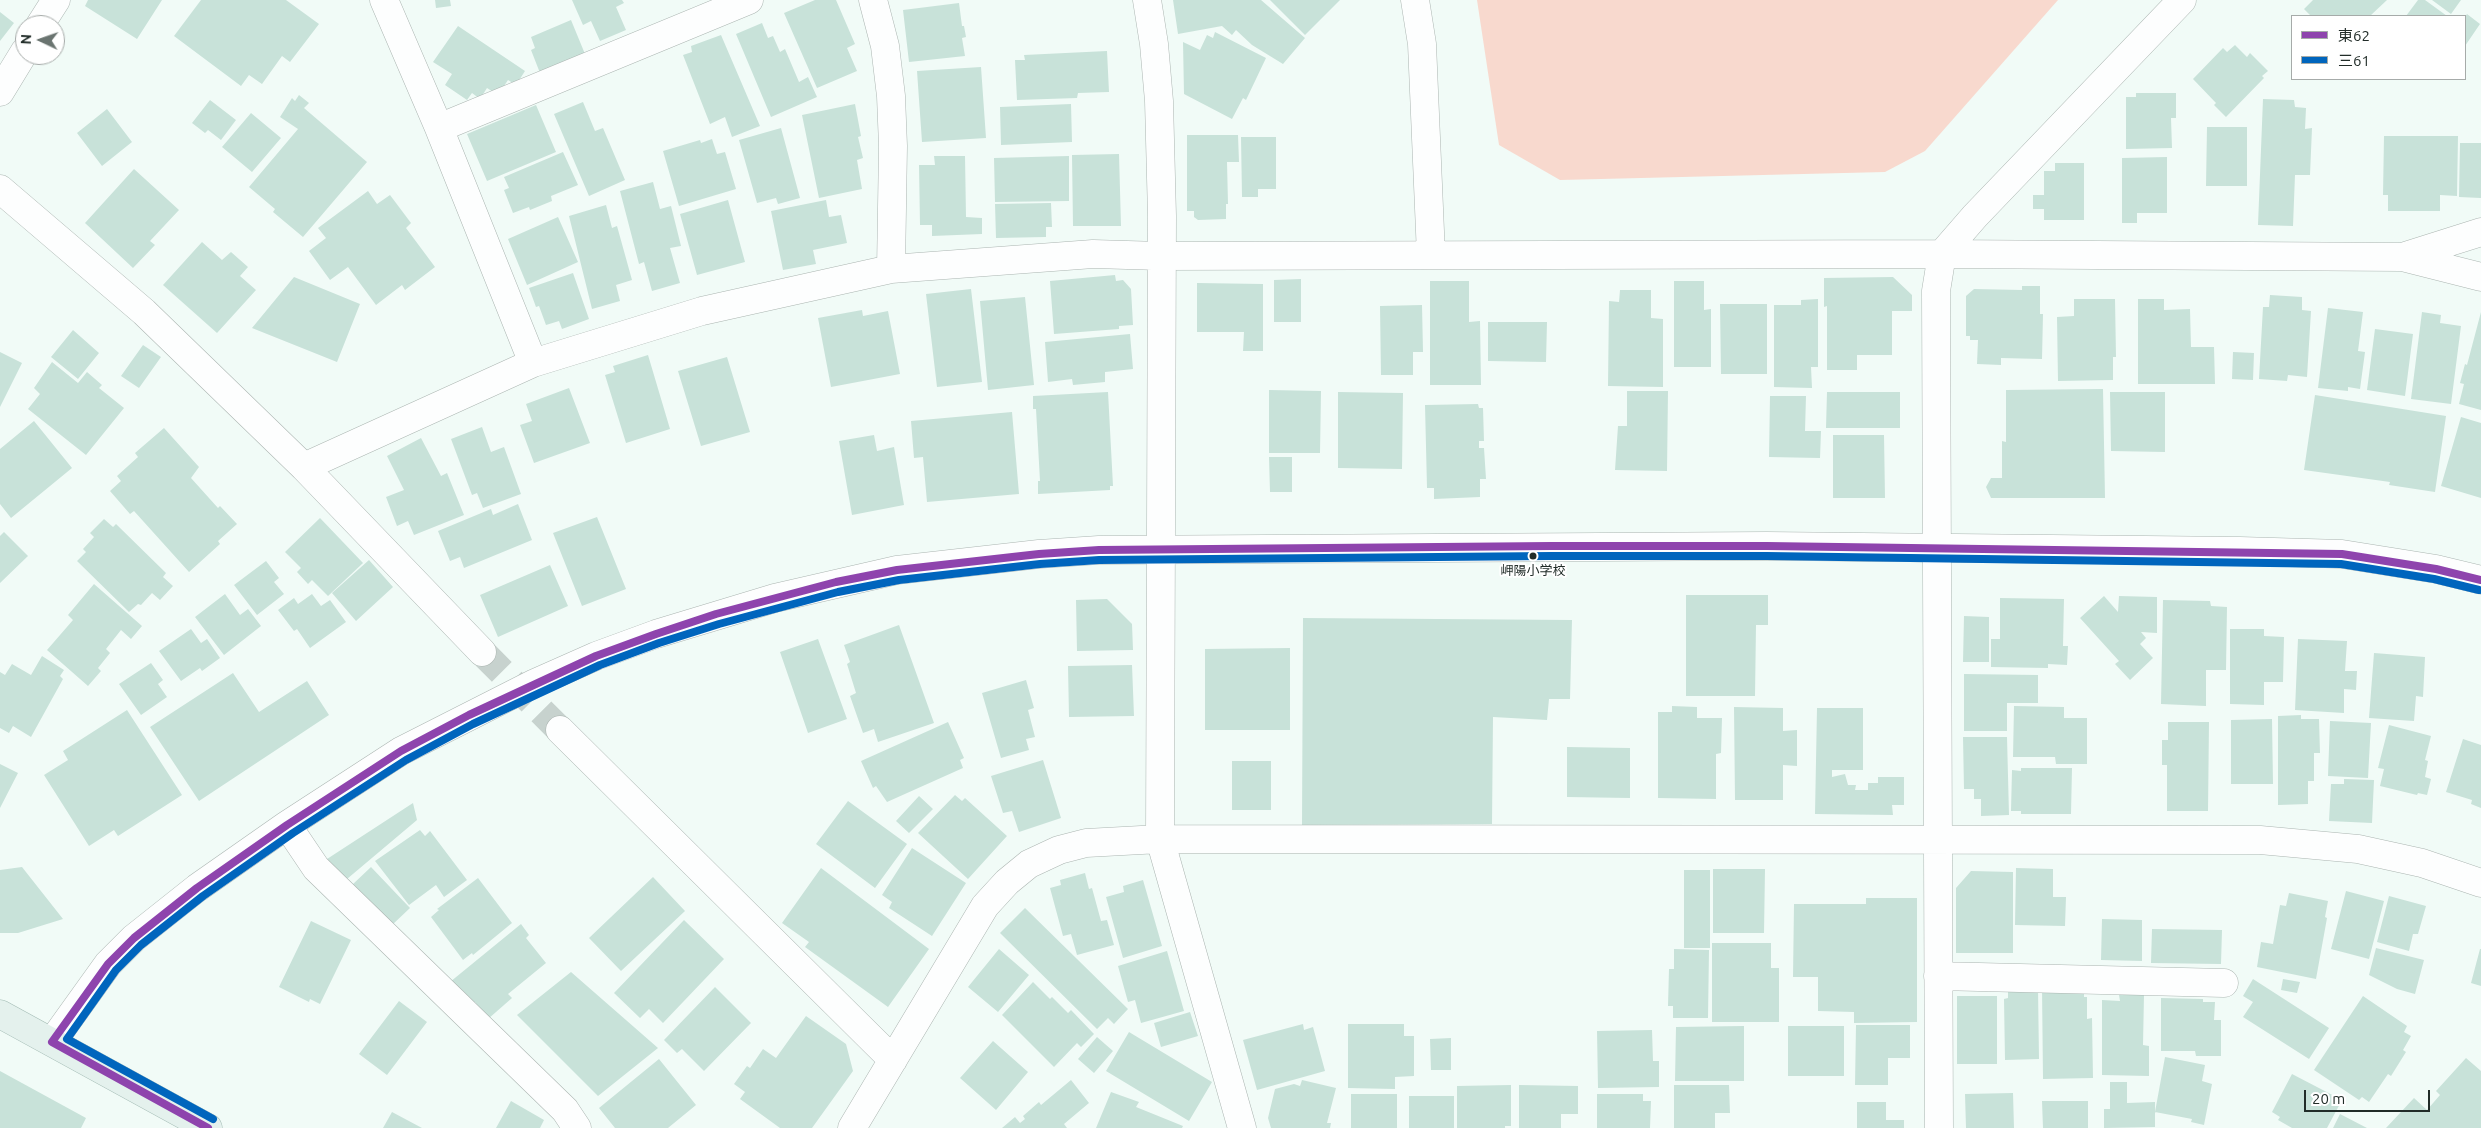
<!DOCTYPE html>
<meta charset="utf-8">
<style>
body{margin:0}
#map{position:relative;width:2481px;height:1128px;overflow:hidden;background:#f1fbf7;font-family:Ubuntu,"Noto Sans JP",sans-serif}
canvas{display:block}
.legend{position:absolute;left:2291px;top:15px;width:175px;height:65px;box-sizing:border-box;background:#fff;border:1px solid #a6aba9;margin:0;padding:6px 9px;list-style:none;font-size:15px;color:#212c28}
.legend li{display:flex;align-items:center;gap:10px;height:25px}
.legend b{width:25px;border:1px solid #a6aba9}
.north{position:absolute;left:15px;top:15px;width:50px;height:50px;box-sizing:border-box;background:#fff;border:1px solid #a6aba9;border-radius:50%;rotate:273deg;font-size:14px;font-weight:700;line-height:20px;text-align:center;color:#212c28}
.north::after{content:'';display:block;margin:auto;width:18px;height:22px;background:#6a7470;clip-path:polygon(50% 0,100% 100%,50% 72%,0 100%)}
.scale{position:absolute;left:2304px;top:1090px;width:126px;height:22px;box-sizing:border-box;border:2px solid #212c28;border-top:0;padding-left:6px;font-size:15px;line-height:18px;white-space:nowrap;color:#212c28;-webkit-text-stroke:4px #fff;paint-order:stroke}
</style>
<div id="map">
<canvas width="2481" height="1128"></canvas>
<ul class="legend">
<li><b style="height:6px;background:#8e44ad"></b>東62</li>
<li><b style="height:6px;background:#0065bd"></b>三61</li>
</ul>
<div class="north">N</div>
<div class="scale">20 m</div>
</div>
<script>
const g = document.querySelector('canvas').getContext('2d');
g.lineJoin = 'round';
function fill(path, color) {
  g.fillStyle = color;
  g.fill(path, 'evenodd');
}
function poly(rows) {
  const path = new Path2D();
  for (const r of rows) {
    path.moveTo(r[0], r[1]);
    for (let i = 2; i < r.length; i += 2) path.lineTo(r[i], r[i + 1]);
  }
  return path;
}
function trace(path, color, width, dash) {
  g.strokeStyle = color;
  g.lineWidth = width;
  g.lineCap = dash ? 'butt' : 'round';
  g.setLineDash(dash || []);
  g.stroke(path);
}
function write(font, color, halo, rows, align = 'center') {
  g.font = font + ' Ubuntu,"Noto Sans JP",sans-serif';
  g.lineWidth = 4;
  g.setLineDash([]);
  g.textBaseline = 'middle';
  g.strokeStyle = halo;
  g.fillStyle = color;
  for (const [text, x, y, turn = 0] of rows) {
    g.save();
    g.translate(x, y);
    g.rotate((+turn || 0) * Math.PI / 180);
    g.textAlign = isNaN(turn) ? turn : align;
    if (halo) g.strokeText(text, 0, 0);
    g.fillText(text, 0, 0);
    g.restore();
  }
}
fill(poly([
 [1477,0,2058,0,1925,151,1885,172,1560,180,1499,145]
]), '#f8d9ce');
fill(poly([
 [88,0,162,0,137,39,85,6],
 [201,0,286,0,319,24,290,62,282,56,262,84,249,75,241,86,174,36],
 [435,0,450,0,451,6,436,8],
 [572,0,622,0,624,3,616,7,626,30,600,41,591,21,583,25],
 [815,0,836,0,855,44,847,48,857,71,817,88,784,13],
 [1173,0,1261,0,1305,38,1283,64,1252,45,1236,30,1232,35,1222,26,1178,34],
 [1270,0,1340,0,1305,35],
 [2313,0,2387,0,2370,16,2311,16,2304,9],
 [2418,0,2425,0,2447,16,2406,16],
 [2432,0,2461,0,2451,14],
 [959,3,962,26,964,26,966,37,962,38,965,56,909,62,903,10],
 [0,12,14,23,0,41],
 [2467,14,2480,24,2465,46,2465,17],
 [571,20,585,54,540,73,531,50,535,48,531,37],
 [762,23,768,38,773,36,780,52,785,49,799,82,808,77,817,97,771,117,736,34],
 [458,26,525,71,516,85,508,80,498,95,487,88,480,99,472,93,467,100,445,85,452,74,433,62],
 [1215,32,1266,58,1246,100,1243,98,1232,119,1184,94,1183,42,1200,50,1207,35,1213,38],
 [721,35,760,126,732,137,725,117,710,124,683,55,692,52,691,46],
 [2235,45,2247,57,2250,53,2268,71,2262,76,2264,78,2226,117,2214,105,2216,103,2193,79,2223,48,2227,52],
 [1107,51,1109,92,1078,93,1077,98,1017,100,1015,60,1025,60,1024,55],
 [981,67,986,138,922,142,917,71],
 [2136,93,2176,93,2176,118,2171,118,2172,148,2126,149,2126,97,2136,97],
 [299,95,309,103,304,108,367,162,303,237,273,212,275,209,249,187,298,129,280,117,292,98,295,101],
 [2263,99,2294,100,2295,107,2306,108,2305,129,2312,128,2310,175,2295,175,2293,226,2258,225],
 [210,100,236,120,221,140,208,130,205,133,192,123],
 [583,102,595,131,603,128,625,180,589,196,554,114],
 [855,104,861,136,858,137,863,158,857,160,862,189,819,198,802,115],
 [1071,104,1072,142,1001,145,1000,107],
 [536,105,556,152,487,181,467,134],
 [107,109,132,142,102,166,77,133],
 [251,113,281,138,252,172,222,147],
 [2207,127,2247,127,2247,186,2206,186],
 [781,128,800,198,778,204,776,198,757,203,739,140],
 [1187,135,1238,135,1239,162,1227,162,1228,204,1226,204,1226,219,1198,220,1194,217,1194,211,1187,211],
 [2384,136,2458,136,2457,196,2440,195,2440,211,2388,211,2388,195,2383,195],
 [1241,137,1276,137,1276,189,1258,189,1258,197,1242,197],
 [712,139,717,154,725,152,736,189,679,206,663,151,700,140,701,143],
 [2460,143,2481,143,2481,198,2459,197],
 [563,152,578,185,551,196,552,201,530,210,529,207,513,213,504,190,509,188,504,177],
 [1119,154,1121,226,1073,226,1072,155],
 [934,156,965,156,966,217,982,218,982,234,932,236,932,225,920,225,919,165,935,165],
 [1069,156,1069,201,995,202,994,158],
 [2167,157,2167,213,2137,213,2137,223,2122,223,2122,158],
 [2055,163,2084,163,2084,220,2044,220,2044,209,2033,209,2033,195,2044,195,2044,171,2055,171],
 [134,169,179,210,150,241,155,245,133,268,85,223],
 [653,182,660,209,671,206,681,246,670,248,680,283,652,291,644,262,639,264,620,191],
 [368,191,377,204,390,195,411,223,406,228,435,267,405,290,402,285,376,305,348,267,330,280,309,251,326,238,318,228],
 [728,200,745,262,697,275,680,214],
 [826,200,829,217,841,215,847,243,813,250,816,264,783,270,771,211],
 [1051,203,1052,227,1046,227,1046,237,996,238,995,204],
 [606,205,612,228,617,226,632,280,616,285,620,301,592,309,569,216],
 [558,217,578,262,527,285,508,239],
 [202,242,222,260,231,252,248,267,240,276,256,290,217,333,163,285],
 [573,273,589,319,562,329,559,321,546,325,539,306,536,307,529,288],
 [1115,275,1116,281,1123,280,1131,289,1133,325,1119,326,1119,329,1054,334,1050,281],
 [294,277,360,304,337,362,252,328],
 [1893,277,1912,295,1912,311,1892,311,1892,355,1857,355,1857,370,1827,370,1827,306,1824,307,1824,278],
 [1301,279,1301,322,1274,322,1274,280],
 [1430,281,1469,281,1469,322,1480,321,1481,385,1430,385],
 [1674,281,1704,281,1704,310,1711,309,1711,367,1674,367],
 [1197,283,1263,284,1263,351,1243,351,1244,332,1197,332],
 [2022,286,2040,286,2040,314,2043,314,2042,359,2001,358,2001,365,1977,364,1978,340,1970,340,1970,336,1966,336,1966,296,1974,289,2022,290],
 [971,289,982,382,937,387,926,294],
 [1620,290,1651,290,1651,318,1663,319,1663,387,1608,386,1609,301,1619,302],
 [2270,295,2302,297,2302,310,2311,311,2307,377,2288,375,2287,381,2259,379,2263,307,2269,307],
 [1025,297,1034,385,988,390,980,301],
 [1818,299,1818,367,1811,367,1812,388,1774,387,1774,305,1801,305,1801,300],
 [2074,299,2115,299,2116,357,2113,357,2113,380,2058,381,2057,317,2074,316],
 [2138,299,2164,299,2164,310,2190,309,2191,347,2214,347,2215,384,2138,384],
 [1720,304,1767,304,1767,374,1721,374],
 [1422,305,1423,352,1413,352,1413,375,1381,375,1380,306],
 [2328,308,2363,312,2358,351,2365,352,2360,389,2348,387,2348,391,2318,388],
 [862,310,863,316,888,311,900,374,831,387,818,318],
 [2422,312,2441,315,2440,323,2461,326,2451,404,2411,399],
 [2481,312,2481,410,2459,404,2464,384,2460,383,2465,364,2467,365],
 [1488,322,1547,322,1546,362,1488,361],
 [2375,329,2413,334,2405,396,2367,390],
 [73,330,99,353,78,379,51,357],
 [1130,334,1133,369,1105,372,1105,382,1073,385,1072,379,1048,382,1045,342],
 [143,345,161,357,139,388,121,376],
 [0,352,22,363,0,407],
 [2233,352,2254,353,2253,380,2232,379],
 [648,355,670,429,626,443,605,375,615,372,613,366],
 [727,357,750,432,701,446,678,371],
 [52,362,78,383,87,372,102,385,99,388,124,408,86,455,28,409,40,394,34,388],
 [569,388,590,443,534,463,520,425,532,421,526,404],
 [2103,389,2105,498,1991,498,1986,487,1991,478,2002,478,2002,441,2006,442,2006,390],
 [1269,390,1321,391,1320,453,1269,453],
 [1627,391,1668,391,1667,471,1615,470,1618,426,1627,426],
 [1108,392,1113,486,1110,486,1110,490,1038,494,1038,481,1040,481,1036,409,1033,409,1033,396],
 [1338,392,1403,393,1402,469,1338,468],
 [1827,392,1900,392,1900,428,1826,428],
 [2110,392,2165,392,2165,452,2111,451],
 [2315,395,2446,416,2435,492,2389,485,2390,482,2304,470],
 [1770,396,1806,396,1805,431,1821,431,1820,458,1769,457],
 [1478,404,1479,408,1483,408,1484,441,1479,441,1479,448,1484,448,1486,479,1480,479,1480,497,1434,499,1434,488,1427,488,1425,405],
 [1012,412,1019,494,927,502,923,457,914,458,911,421],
 [2461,417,2481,423,2481,498,2441,486],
 [34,421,72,468,11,518,0,504,0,449],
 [482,427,491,452,504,447,521,494,483,508,477,493,472,495,451,439],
 [164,428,199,467,191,478,218,508,220,506,237,524,218,541,220,544,189,572,134,511,130,514,110,491,121,481,117,476,138,457,135,453],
 [874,435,877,451,894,447,904,505,852,515,839,441],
 [1833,435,1884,435,1885,498,1833,498],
 [421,438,441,476,447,473,464,515,414,535,408,521,397,526,386,497,404,490,387,456],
 [1269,457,1292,457,1292,492,1270,492],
 [518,504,532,540,464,568,460,557,450,561,438,531,491,509,493,515],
 [597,517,626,589,582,606,553,533],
 [320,518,363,563,328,596,312,580,308,584,297,572,301,568,285,552],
 [104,519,113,527,116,524,166,573,163,577,173,586,160,600,152,593,141,605,138,604,129,612,77,561,86,552,83,549,94,537,90,533],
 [4,532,28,556,0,583,0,536],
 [369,560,393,587,356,621,332,593],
 [266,561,279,578,274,582,284,594,257,615,234,585],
 [550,565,568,606,498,637,480,595],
 [94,584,142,626,131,639,121,630,106,649,110,653,98,668,101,671,88,686,47,650,73,620,68,615],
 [225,594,240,615,248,609,261,626,224,655,195,617],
 [312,594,321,606,330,600,346,622,310,648,297,629,294,631,278,610,294,598,298,604],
 [1686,595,1768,595,1768,625,1756,625,1755,696,1686,696],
 [2104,596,2118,612,2119,596,2157,597,2157,633,2141,632,2146,638,2140,644,2153,658,2130,680,2115,664,2119,661,2080,618],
 [2000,598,2064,599,2063,646,2068,646,2067,665,2048,664,2048,668,1991,667,1991,639,2000,639],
 [1107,599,1132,624,1133,650,1077,651,1076,600],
 [2163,600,2210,601,2211,606,2227,607,2226,670,2206,670,2206,706,2161,704],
 [1964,616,1989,617,1989,662,1963,662],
 [1303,618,1572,620,1570,699,1549,699,1547,720,1493,717,1492,824,1302,825],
 [899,625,934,723,878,742,874,729,863,733,850,696,856,693,847,664,850,662,844,645],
 [191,629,201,643,207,639,220,658,202,671,200,668,181,681,159,651],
 [2230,629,2264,629,2264,636,2284,637,2283,682,2264,682,2264,705,2230,704],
 [818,639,847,719,808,733,780,652],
 [2298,639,2347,641,2345,671,2357,671,2356,690,2344,689,2344,713,2295,710],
 [1290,648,1290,730,1205,730,1205,649],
 [2374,653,2425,657,2423,697,2416,696,2414,721,2369,718],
 [42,656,64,670,60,676,63,679,31,737,13,726,9,733,0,728,0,672,5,675,12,664,31,675],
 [151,663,163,680,158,684,167,697,141,715,119,684],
 [1132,665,1134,716,1069,717,1068,666],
 [233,673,259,712,307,681,329,715,199,801,150,727],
 [1964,674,2038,675,2038,703,2007,703,2007,731,1964,731],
 [1026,680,1034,708,1028,710,1035,737,1026,739,1029,750,1001,758,982,693],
 [1672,706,1697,707,1697,718,1722,718,1721,753,1716,754,1716,799,1658,798,1658,712,1672,712],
 [2014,706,2064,707,2064,718,2087,718,2087,764,2056,764,2055,757,2013,757],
 [1734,707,1783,708,1783,731,1797,730,1797,766,1783,765,1783,800,1735,800],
 [1817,708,1863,708,1863,770,1832,770,1832,777,1845,774,1848,785,1856,785,1855,790,1868,790,1868,783,1878,783,1878,777,1904,777,1904,805,1892,805,1893,815,1815,814],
 [127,710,182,795,118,836,114,830,89,846,44,775,68,760,63,751],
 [2301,715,2301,719,2319,719,2320,753,2314,753,2314,781,2308,781,2308,804,2278,805,2278,716],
 [2272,719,2273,784,2231,784,2231,720],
 [2330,721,2371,723,2368,778,2328,776],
 [948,722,964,758,960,760,963,768,887,802,876,786,873,788,861,761],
 [2168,722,2209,722,2208,811,2167,811,2167,765,2162,765,2162,740,2168,740],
 [2389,725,2431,736,2425,760,2428,761,2425,777,2431,779,2427,795,2418,793,2417,795,2380,786,2384,769,2378,768],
 [1963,737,2007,737,2009,815,1981,816,1981,799,1974,799,1974,789,1964,789],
 [2463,739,2481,745,2481,808,2471,804,2472,800,2446,792],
 [1567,747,1630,748,1630,798,1567,797],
 [1043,760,1061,818,1019,832,1012,811,1003,813,991,776],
 [1232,761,1271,761,1271,810,1232,810],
 [0,764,18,773,0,808],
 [2021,768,2072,768,2071,814,2021,814,2021,811,2011,811,2012,770,2021,771],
 [2344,779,2374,780,2372,823,2329,821,2331,784,2344,784],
 [955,795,962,801,965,798,1007,836,968,879,918,833],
 [919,796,933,809,909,833,896,821],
 [848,801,907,844,875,888,816,844],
 [413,803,417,820,347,879,327,859],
 [420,830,425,836,430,831,467,880,444,897,436,885,409,905,375,861],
 [912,848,966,883,932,936,889,908,892,902,882,895],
 [22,867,63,919,18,933,0,933,0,870],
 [371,867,410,908,391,926,352,885],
 [821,868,929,949,888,1007,805,947,809,942,782,923],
 [2016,868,2053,869,2053,897,2066,897,2065,926,2015,925],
 [1713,869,1765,869,1764,933,1713,933],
 [1684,870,1710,870,1710,948,1684,948],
 [1971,871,2013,872,2013,953,1956,953,1956,888],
 [1085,873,1089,889,1092,888,1101,921,1107,920,1114,945,1077,955,1071,934,1063,936,1050,888,1061,885,1060,880],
 [653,877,685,911,621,971,589,938],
 [478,878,512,923,473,955,472,953,463,960,431,917,439,910,437,909],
 [1143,880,1162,946,1123,958,1106,897,1124,892,1123,886],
 [2346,891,2384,901,2369,959,2331,949],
 [2289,893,2328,901,2325,917,2327,918,2316,979,2257,967,2261,942,2273,944,2280,905,2286,906],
 [2389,896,2426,906,2418,934,2413,934,2409,951,2377,942],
 [1866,898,1917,898,1917,1022,1854,1023,1854,1012,1818,1011,1818,977,1793,977,1794,904,1866,904],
 [1025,908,1128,1009,1114,1024,1108,1018,1097,1029,1000,933],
 [2102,919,2142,920,2142,961,2101,960],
 [684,920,724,959,663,1023,649,1009,640,1018,614,993],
 [311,921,351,940,320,1004,310,999,309,1002,279,987],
 [521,924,529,935,526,938,546,963,508,994,512,998,488,1019,475,1002,470,1006,450,982],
 [2152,929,2222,930,2221,964,2151,963],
 [1712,943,1771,943,1771,968,1779,968,1779,1022,1712,1022],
 [2376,948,2424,960,2415,994,2397,989,2369,975],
 [999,949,1029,975,998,1012,968,987],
 [1674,949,1709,950,1708,1018,1673,1018,1673,1006,1668,1006,1669,969,1674,969],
 [2480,949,2481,949,2481,986,2471,983],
 [1167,951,1184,1011,1141,1023,1135,1000,1128,1002,1118,966],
 [571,972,658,1048,598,1096,517,1015],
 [2253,979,2329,1028,2309,1059,2243,1017,2253,1002,2243,996],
 [2283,979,2300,982,2297,993,2281,990],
 [1033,982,1050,999,1052,997,1068,1013,1071,1010,1094,1034,1081,1047,1077,1043,1054,1067,1002,1015],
 [715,987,751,1023,704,1071,682,1049,677,1053,664,1040],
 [2042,987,2084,989,2084,997,2087,997,2087,1019,2092,1018,2093,1078,2043,1079],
 [2008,988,2038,988,2039,1059,2005,1060,2004,999,2008,998],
 [2119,995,2144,995,2143,1045,2149,1046,2149,1076,2102,1075,2102,1000,2120,1001],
 [1957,996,1997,996,1997,1064,1957,1064],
 [2363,996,2407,1026,2404,1032,2411,1036,2403,1050,2406,1052,2391,1076,2388,1074,2369,1102,2362,1097,2359,1100,2314,1070],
 [2161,998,2203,999,2203,1002,2215,1002,2214,1020,2221,1020,2221,1056,2196,1056,2195,1051,2161,1051],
 [399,1001,427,1022,387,1075,359,1054],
 [1190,1012,1198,1036,1161,1047,1154,1023],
 [806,1016,846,1044,853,1071,812,1128,780,1128,740,1099,745,1092,734,1084,747,1066,750,1068,763,1049,776,1058],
 [1303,1024,1304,1030,1313,1027,1325,1071,1257,1090,1243,1040],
 [1348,1024,1404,1024,1404,1036,1414,1036,1414,1076,1395,1077,1395,1089,1348,1088],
 [1856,1025,1910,1025,1910,1058,1888,1058,1888,1085,1855,1085],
 [1744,1026,1744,1081,1675,1081,1676,1027],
 [1788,1026,1844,1026,1844,1076,1788,1076],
 [1652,1030,1653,1061,1659,1061,1659,1087,1598,1088,1597,1031],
 [1129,1032,1212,1082,1189,1121,1106,1071],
 [1097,1037,1113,1051,1094,1073,1078,1059],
 [1451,1038,1451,1070,1431,1070,1430,1039],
 [993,1041,1028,1072,996,1110,960,1078],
 [2165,1057,2205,1065,2202,1081,2212,1084,2204,1125,2191,1122,2192,1119,2155,1112],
 [2466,1058,2481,1071,2481,1128,2386,1128,2414,1098,2427,1110,2440,1095,2436,1091],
 [659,1059,696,1105,668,1128,615,1128,599,1108],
 [0,1071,86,1118,81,1128,0,1128],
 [2292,1074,2342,1100,2327,1128,2292,1128,2278,1120,2280,1117,2272,1112],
 [1071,1080,1089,1103,1064,1124,1067,1128,1002,1128,1015,1117,1020,1123,1025,1119,1023,1116,1039,1102,1041,1105],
 [1302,1080,1336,1088,1327,1123,1331,1123,1330,1128,1271,1128,1268,1118,1275,1089,1294,1084,1300,1086],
 [2110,1082,2127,1082,2127,1103,2155,1102,2155,1127,2104,1128,2104,1109,2110,1109],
 [1511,1085,1511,1126,1505,1126,1505,1128,1457,1128,1457,1086],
 [1519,1085,1578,1086,1578,1114,1561,1114,1561,1128,1519,1128],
 [1674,1085,1729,1085,1730,1113,1715,1113,1715,1128,1674,1128],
 [1111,1092,1139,1102,1136,1107,1183,1126,1182,1128,1096,1128],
 [2013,1093,2014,1128,1966,1128,1965,1094],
 [1351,1094,1397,1094,1397,1128,1351,1128],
 [1597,1094,1643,1094,1643,1101,1651,1101,1650,1128,1597,1128],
 [1409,1096,1454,1096,1454,1128,1409,1128],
 [511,1101,544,1120,540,1128,496,1128],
 [2042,1101,2088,1101,2088,1128,2043,1128],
 [1857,1102,1886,1102,1886,1120,1904,1120,1904,1128,1857,1128],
 [392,1112,422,1128,383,1128],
 [2340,1114,2367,1128,2333,1128]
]), '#c8e2d9');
trace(poly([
 [482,652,560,730]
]), '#c7d2ce', 28, [28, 14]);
const minor = poly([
 [384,0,439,128,533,363],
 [873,0,885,46,891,96,893,146,891,269],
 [1147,0,1154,44,1159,101,1162,216,1160,839,1242,1128],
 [1415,0,1422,44,1431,255],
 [40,25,56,0],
 [0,92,25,51],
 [439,128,749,0],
 [0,189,144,312,304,467,482,652],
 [2402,257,2481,232],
 [304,467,533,363,702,311,891,269,1093,254,1161,256,1942,254,2402,257,2481,277],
 [560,730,893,1060],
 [287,825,316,868,565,1110,577,1128],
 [1938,976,2224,983],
 [52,1042,108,964,134,938,197,888,287,825,401,751,535,683,596,656,656,634,775,598,897,570,1039,554,1099,550,1767,546,2240,551,2342,554,2436,569,2481,580],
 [852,1128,985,906,1007,882,1029,864,1059,850,1086,843,1160,839,2260,840,2358,849,2422,863,2481,883],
 [1939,1128,1936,291,1942,254,1975,216,2182,0]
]);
const major = poly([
 [0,1014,208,1128]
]);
trace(minor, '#abb5b1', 29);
trace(major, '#a3bbb4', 29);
trace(minor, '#fdfefe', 28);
trace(major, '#e4f1ed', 28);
trace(poly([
 [208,1128,52,1042,108,964,134,938,197,888,287,825,401,751,469,715,596,656,656,634,716,614,836,582,897,570,1039,554,1099,550,1551,546,1767,546,2342,554,2436,569,2481,580]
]), '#8e44ad', 8);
trace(poly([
 [213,1119,67,1039,116,970,141,945,203,896,293,833,406,760,473,724,600,665,659,643,719,624,838,592,899,580,1040,564,1099,560,1551,556,1767,556,2341,564,2434,579,2479,590]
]), '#0065bd', 8);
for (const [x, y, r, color] of [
 [1533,556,4.5,"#212c28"]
]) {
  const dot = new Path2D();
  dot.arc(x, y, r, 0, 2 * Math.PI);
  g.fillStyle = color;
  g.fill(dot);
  trace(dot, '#fff', 2);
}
write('13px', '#212c28', '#fff', [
 ["岬陽小学校",1533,571]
]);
</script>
